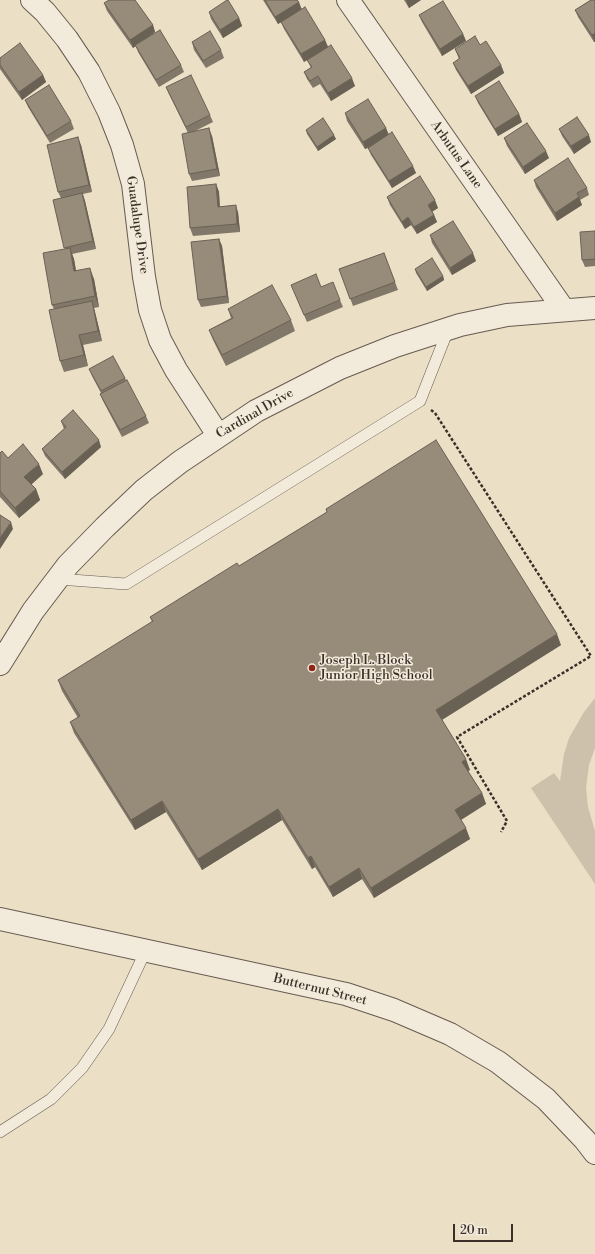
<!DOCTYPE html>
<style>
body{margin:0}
#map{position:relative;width:595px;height:1254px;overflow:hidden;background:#ebdfc6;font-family:"Libre Bodoni",serif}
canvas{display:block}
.scale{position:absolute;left:453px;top:1224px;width:60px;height:18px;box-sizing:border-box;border:2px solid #3b2f28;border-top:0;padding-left:5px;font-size:12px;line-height:14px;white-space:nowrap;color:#3b2f28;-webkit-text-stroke:3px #f2eada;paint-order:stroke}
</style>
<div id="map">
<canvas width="595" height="1254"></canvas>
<div class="scale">20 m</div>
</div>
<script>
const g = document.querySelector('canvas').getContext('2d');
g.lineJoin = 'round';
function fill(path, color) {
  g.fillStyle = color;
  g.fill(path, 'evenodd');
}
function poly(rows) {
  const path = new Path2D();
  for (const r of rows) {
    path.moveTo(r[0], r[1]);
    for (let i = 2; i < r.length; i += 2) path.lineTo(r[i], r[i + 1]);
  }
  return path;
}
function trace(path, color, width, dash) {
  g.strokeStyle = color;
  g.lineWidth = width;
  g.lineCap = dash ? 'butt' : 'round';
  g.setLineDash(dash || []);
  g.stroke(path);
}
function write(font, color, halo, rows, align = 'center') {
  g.font = font + ' "Libre Bodoni",serif';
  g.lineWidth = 3;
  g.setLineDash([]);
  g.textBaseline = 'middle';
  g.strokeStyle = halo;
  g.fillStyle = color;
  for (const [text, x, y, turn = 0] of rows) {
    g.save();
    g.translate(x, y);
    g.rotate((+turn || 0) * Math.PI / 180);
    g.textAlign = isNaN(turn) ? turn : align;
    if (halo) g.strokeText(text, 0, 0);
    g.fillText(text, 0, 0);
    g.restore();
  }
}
fill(poly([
 [595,698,595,748,589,765,586,787,588,807,595,831,595,884,531,788,554,773,560,781,564,754,569,738,584,712]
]), '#cdc1ab');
const lane = poly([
 [58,579,126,584,420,401,448,330],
 [0,1132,51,1099,82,1068,109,1029,146,950]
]);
const street = poly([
 [32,0,45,12,67,39,89,72,109,112,122,145,133,184,144,277,150,310,160,340,176,370,218,435],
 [348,0,564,310],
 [0,664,33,611,68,565,105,527,144,490,180,462,256,411,340,368,395,346,460,325,507,315,595,308],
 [0,919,346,994,394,1010,450,1034,498,1062,546,1099,585,1140,595,1153]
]);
trace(lane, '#675b50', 12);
trace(street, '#675b50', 24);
trace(poly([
 [431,410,435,413,591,656,457,737,507,821,501,832]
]), '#3b2f28', 2.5, [3, 2]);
trace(lane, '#f2eada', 11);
trace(street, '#f2eada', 22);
fill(poly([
 [263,0,297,0,301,9,325,40,328,47,355,86,331,101,320,84,313,88,307,79,304,72,311,68,307,60,304,62,284,29,281,22,278,24],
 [404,0,421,0,409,8],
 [591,0,594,42,578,17,575,10],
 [104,3,153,25,155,32,146,39,181,65,184,72,159,87,138,52,136,46,133,48,107,11],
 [209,12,239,18,242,26,223,38,211,19],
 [419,15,463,34,466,41,442,56,422,22],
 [192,42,221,50,224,58,206,68,194,50],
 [480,45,501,65,504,73,471,94,456,70,453,63,459,59,455,49],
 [0,58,43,75,46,82,22,100,0,69],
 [166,87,210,115,213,122,195,131,212,136,220,176,192,181,189,174,188,133,169,94],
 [475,96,519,114,522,122,498,136,478,103],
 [25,100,71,121,74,129,50,143,28,107],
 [345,113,386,128,388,135,416,173,392,188,371,155,368,148,365,149,347,121],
 [559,129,591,142,574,154,562,136],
 [306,130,336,139,318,151,307,134],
 [504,138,549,158,525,174,507,146],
 [81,145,92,192,83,194,85,201,96,249,72,254,74,259,76,271,94,279,99,307,94,308,102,341,83,345,88,366,64,372,60,361,54,309,52,305,65,249,53,200,61,198,58,192],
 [534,180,587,188,589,195,580,200,582,205,557,221,536,187],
 [216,184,219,192,220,207,238,212,240,232,193,236,190,228],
 [387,197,438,208,432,212,434,215,437,222,417,234,411,225,405,229,390,205],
 [595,231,595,266,585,267,582,260],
 [430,235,476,261,452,275,432,243],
 [219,239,222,246,229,303,201,307,198,300],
 [384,253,398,290,353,306,339,269],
 [415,269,443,276,444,280,427,291,416,273],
 [291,285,321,287,340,300,343,307,307,322],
 [228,309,291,320,295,331,226,366,213,340,209,330,231,318],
 [89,369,125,378,146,416,149,423,122,437,103,401,100,394,101,393,92,376],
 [61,421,101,447,65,479,45,456,42,449,64,429],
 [0,453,8,458,43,474,31,485,36,489,40,500,19,518,0,497],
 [326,509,561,645,442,720,470,770,468,771,482,793,486,804,461,820,470,839,374,898,362,879,333,897,315,867,312,869,282,820,202,870,166,812,135,830,74,733,70,722,78,718,62,691,58,680,152,622,150,617,239,566,327,512]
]), '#827869');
fill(poly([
 [406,0,421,0,409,8],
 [299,2,302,10,278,24,275,17],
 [239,18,242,26,223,38,220,30],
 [153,25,155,32,133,48,130,40],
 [595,33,595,42,594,42,592,35],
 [463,34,466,41,442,56,440,49],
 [325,40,328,47,304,62,301,54],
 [501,65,504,73,471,94,468,86],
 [43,75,46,82,22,100,19,92],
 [352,78,355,86,331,101,328,93],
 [519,114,522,122,498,136,495,129],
 [209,128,212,136,220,176,217,169],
 [386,128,389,135,365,149,363,142],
 [334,135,336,139,318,151,317,147],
 [589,135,591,142,574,154,571,146],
 [78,137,81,145,92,192,89,185],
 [546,151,549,158,525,174,523,167],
 [413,166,416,173,392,188,389,181],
 [216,184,219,192,220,214,218,207],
 [82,193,85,201,96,249,93,241],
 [579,197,582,205,557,221,555,213],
 [435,200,438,208,431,212,428,205],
 [236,205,238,212,240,232,237,224],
 [434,215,437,222,417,234,414,227],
 [408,217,411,225,405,229,402,222],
 [219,239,222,246,229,303,227,296],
 [70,248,74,259,78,282,74,271],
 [473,253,476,261,452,275,450,268],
 [90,268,94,279,99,307,95,296],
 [443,276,444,280,427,291,426,287],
 [92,301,95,312,102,341,98,331],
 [79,335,83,345,88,366,84,355],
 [99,440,101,447,65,479,62,472],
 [39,464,43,474,28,487,24,477],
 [36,489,40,500,19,518,15,508],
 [11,522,13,529,0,549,0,538],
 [557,634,561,645,440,721,436,710],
 [466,759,470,770,466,772,462,762],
 [482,793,486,804,459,821,455,810],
 [162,801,166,812,135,830,131,820],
 [278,809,282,820,202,870,198,859],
 [466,828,470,839,374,898,371,888],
 [311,856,315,867,312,869,308,858],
 [359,868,362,879,333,897,329,887]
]), '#6a6155');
const building = poly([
 [109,0,135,0,153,25,130,40,104,3,109,0],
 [227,0,228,0,239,18,220,30,209,12,227,0],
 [265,0,297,0,299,2,275,17,265,0],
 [591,0,595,0,595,33,592,35,575,10,591,0],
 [443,1,463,34,440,49,419,15,443,1],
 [305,7,325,40,301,54,281,22,305,7],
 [160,30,181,65,156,80,135,45,160,30],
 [210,31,221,50,203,61,192,42,210,31],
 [475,36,480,45,486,41,501,65,468,86,453,63,460,58,455,49,475,36],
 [20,43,43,75,19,92,0,65,0,58,20,43],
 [331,45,352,78,328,93,318,76,310,81,304,72,312,67,307,60,331,45],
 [191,75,210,115,186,127,166,87,191,75],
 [499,81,519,114,495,129,475,96,499,81],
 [49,85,71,121,47,136,25,100,49,85],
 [368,99,386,128,363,142,345,113,368,99],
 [577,117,589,135,571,146,559,129,577,117],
 [323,118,334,135,317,147,306,130,323,118],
 [527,123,546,151,523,167,504,138,527,123],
 [209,128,217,169,189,174,182,134,209,128],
 [392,132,413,166,389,181,368,148,392,132],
 [78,137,89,185,58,192,47,145,78,137],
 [568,158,587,188,577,193,579,197,555,213,534,180,568,158],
 [420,176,435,200,428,205,434,215,414,227,408,217,402,222,387,197,420,176],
 [216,184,218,207,236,205,237,224,190,228,187,187,216,184],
 [82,193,93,241,64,248,53,200,82,193],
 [453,221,473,253,450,268,430,235,453,221],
 [595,231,595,259,582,260,580,232,595,231],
 [219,239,227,296,198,300,191,242,219,239],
 [70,248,74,271,90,268,95,296,52,305,43,253,70,248],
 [384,253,395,282,350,299,339,269,384,253],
 [432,258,443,276,426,287,415,269,432,258],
 [316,274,321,287,333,282,340,300,304,315,291,285,316,274],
 [272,285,291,320,222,355,209,330,233,318,228,309,272,285],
 [92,301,98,331,79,335,84,355,60,361,49,310,92,301],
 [113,356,125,378,101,391,89,369,113,356],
 [127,380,146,416,120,430,100,394,127,380],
 [73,410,99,440,62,472,42,449,66,427,61,421,73,410],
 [436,440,557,634,436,710,466,759,462,762,482,793,455,810,466,828,371,888,359,868,329,887,311,856,308,858,278,809,198,859,162,801,131,820,70,722,80,716,58,680,153,621,150,617,237,563,239,566,327,512,326,509,436,440],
 [23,444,39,464,24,477,36,489,15,508,0,491,0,453,2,451,8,458,23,444],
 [0,515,11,522,0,538,0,515]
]);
fill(building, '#978b7a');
trace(building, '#6a6155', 1);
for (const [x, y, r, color] of [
 [312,668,4,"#8f2418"]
]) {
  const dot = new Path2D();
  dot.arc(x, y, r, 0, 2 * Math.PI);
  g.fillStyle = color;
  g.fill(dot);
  trace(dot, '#f2eada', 1.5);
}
write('13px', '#3b2f28', '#f2eada', [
 ["Arbutus Lane",456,155,55],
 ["Guadalupe Drive",137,225,82],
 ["Cardinal Drive",255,414,-30],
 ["Butternut Street",320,990,14]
]);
write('13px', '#3b2f28', '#f2eada', [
 ["Joseph L. Block",320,661],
 ["Junior High School",320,676]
], 'left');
</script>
